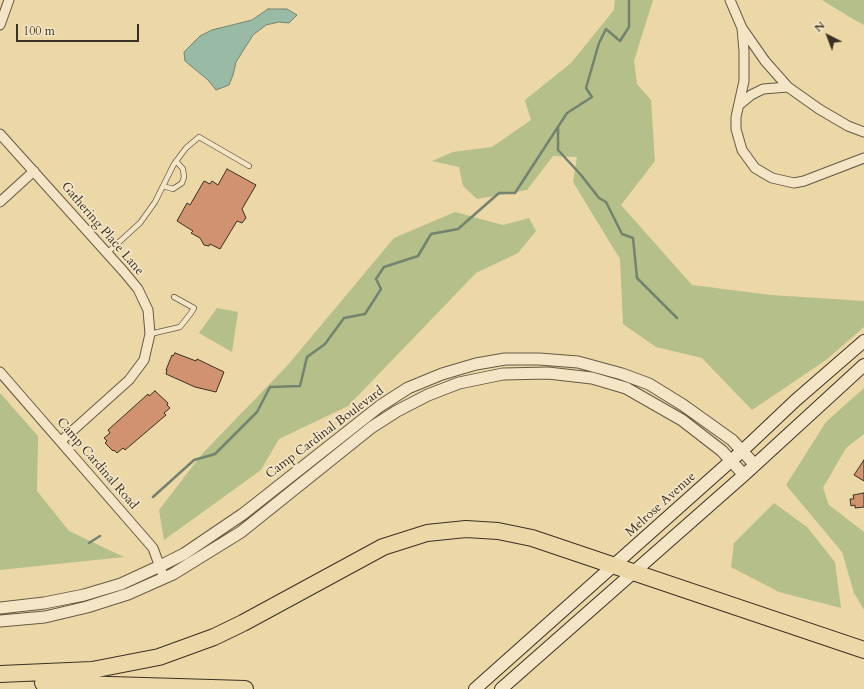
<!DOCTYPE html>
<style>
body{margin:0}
#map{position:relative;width:864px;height:689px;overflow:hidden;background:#ecd7a7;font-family:Cardo,serif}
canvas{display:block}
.north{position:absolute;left:808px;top:16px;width:40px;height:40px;-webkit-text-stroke:3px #f3e5c6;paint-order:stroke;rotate:318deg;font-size:11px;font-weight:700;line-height:16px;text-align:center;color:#3a3023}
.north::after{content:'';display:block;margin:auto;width:14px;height:18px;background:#3a3023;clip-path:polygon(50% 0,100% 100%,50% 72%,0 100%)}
.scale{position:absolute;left:16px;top:24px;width:123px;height:18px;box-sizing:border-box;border:2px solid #3a3023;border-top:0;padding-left:5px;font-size:12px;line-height:14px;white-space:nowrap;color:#3a3023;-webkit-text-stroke:3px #f3e5c6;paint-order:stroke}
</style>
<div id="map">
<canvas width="864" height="689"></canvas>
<div class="north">N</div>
<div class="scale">100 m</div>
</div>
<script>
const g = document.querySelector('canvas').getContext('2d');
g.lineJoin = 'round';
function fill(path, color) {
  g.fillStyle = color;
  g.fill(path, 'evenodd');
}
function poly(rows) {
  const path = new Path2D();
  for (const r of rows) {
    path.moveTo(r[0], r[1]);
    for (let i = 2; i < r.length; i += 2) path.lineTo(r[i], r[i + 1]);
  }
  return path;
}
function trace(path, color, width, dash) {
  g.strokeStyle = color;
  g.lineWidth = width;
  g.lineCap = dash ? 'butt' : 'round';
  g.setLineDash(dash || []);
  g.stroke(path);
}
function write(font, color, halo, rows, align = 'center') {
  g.font = font + ' Cardo,serif';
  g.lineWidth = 3.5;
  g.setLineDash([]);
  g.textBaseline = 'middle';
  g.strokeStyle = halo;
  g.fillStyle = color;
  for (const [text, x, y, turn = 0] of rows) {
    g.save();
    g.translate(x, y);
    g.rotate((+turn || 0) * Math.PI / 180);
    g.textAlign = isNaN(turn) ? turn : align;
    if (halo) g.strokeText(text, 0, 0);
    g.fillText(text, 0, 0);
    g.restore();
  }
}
fill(poly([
 [615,0,653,0,634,61,637,84,651,100,655,161,621,205,692,285,771,295,864,301,864,327,826,360,752,410,702,358,656,347,623,324,620,259,573,182,577,157,553,156,527,190,477,199,463,186,459,167,432,161,453,152,492,147,531,120,525,100,571,63,614,10],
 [822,0,864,0,864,25,853,19],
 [455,212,503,225,529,218,536,231,518,253,476,273,348,406,279,439,261,470,164,540,159,510,202,454,287,366,394,238],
 [217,308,238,312,232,352,199,333],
 [864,388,864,434,846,448,823,488,829,505,864,532,864,610,854,593,842,552,786,485,826,422],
 [0,393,38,436,37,491,69,531,124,557,0,570],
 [774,503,807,527,835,562,841,608,779,592,731,567,734,543]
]), '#b4bf89');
const water = poly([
 [268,9,287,9,297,15,289,23,279,22,266,25,253,35,236,62,233,75,229,85,216,90,208,80,185,61,184,52,200,36,212,30,252,20,268,9]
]);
fill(water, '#99baa4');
trace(water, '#738370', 1);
trace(poly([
 [558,128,558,150,581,175,599,198,606,202,622,234,633,238,637,278,677,318],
 [153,497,194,460,215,454,257,412,270,387,300,386,307,357,325,344,344,318,365,314,381,289,376,279,384,267,418,256,431,234,458,229,499,193,515,193,567,113,592,97,586,88,599,43,606,29,620,41,629,27,629,0],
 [89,543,100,536]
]), '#738370', 2.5);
const building = poly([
 [227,169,256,185,242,209,246,218,242,223,237,221,220,249,210,244,209,246,204,245,200,238,191,233,193,231,177,221,187,203,190,205,204,181,210,184,212,181,218,185,227,169],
 [175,353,196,361,197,359,224,372,216,392,195,387,166,374,167,370,166,370,172,355,173,356,175,353],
 [155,391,168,403,167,405,170,408,164,413,166,415,125,450,123,448,117,453,114,450,113,451,105,443,107,441,104,438,110,433,108,430,148,394,149,396,155,391],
 [864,460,864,481,854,475,864,460],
 [864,493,864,507,855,508,855,505,851,506,850,499,854,499,853,495,864,493]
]);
fill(building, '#d1926f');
trace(building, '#3a3023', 1);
const service = poly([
 [163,186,173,189,182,183,184,177,183,169,176,161],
 [107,253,140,223,155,202,174,164,186,148,199,137,249,166],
 [150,334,180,327,191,313,194,308,174,297]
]);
const minor = poly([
 [730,0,742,28,765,61,788,87,819,109,848,126,864,132],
 [0,25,9,0],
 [742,28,744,51,744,81,736,117,736,129,742,150,755,168,772,178,794,183,804,181,864,158],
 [739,105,751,95,763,89,788,87],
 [0,134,124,272,138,289,148,310,150,334,144,360,129,380,61,441],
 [0,202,34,171],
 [0,372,153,548,164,578]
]);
const tertiary = poly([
 [0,608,44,603,84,595,121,584,160,566,184,554,243,514,380,406,408,388,442,374,476,364,505,359,539,359,578,362,622,374,649,384,683,405,732,440,755,465],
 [0,621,45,617,87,607,128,594,173,574,241,532,372,427,397,411,428,395,459,383,503,374,548,373,592,378,626,388,682,420,722,451,744,475]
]);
const secondary = poly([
 [475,689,742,451,796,400,864,341],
 [501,689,744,475,864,365]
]);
const motorway = poly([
 [0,674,92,670,159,657,214,637,243,623,383,547,427,533,466,529,498,531,532,538,864,650],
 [43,683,245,689]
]);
trace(service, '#665a44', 6);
trace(minor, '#665a44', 11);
trace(tertiary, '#665a44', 13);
trace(secondary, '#3a3023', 14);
trace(motorway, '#3a3023', 18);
trace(service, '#f3e5c6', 4.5);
trace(minor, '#f3e5c6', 9);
trace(tertiary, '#f3e5c6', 11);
trace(secondary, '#f3e5c6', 12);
trace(motorway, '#ecd7a7', 16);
write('13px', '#3a3023', '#f3e5c6', [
 ["Gathering Place Lane",102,229,49],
 ["Camp Cardinal Boulevard",325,433,-37],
 ["Camp Cardinal Road",97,464,49],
 ["Melrose Avenue",661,505,-42]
]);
</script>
